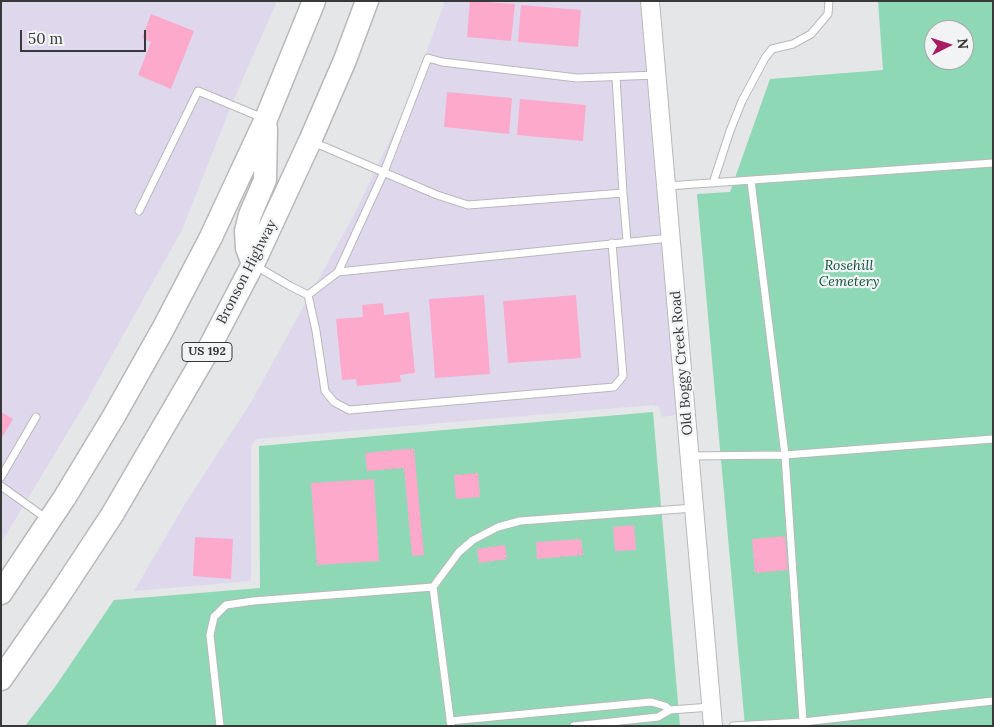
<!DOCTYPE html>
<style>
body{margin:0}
#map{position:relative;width:994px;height:727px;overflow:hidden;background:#e5e6e7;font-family:Lora,serif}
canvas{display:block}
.frame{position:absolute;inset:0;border:2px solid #373838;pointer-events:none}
.north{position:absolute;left:924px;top:20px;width:50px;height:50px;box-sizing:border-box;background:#f2f3f4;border:1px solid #a7a8a9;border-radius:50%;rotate:85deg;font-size:14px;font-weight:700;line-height:20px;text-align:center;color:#373838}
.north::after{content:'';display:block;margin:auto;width:18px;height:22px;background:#a61d64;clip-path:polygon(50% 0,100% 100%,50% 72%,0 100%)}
.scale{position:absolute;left:20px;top:30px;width:126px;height:22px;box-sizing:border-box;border:2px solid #373838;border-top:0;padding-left:6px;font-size:15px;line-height:18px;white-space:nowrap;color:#373838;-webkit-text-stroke:4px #f2f3f4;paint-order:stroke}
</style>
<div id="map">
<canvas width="994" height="727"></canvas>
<div class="frame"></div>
<div class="north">N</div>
<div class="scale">50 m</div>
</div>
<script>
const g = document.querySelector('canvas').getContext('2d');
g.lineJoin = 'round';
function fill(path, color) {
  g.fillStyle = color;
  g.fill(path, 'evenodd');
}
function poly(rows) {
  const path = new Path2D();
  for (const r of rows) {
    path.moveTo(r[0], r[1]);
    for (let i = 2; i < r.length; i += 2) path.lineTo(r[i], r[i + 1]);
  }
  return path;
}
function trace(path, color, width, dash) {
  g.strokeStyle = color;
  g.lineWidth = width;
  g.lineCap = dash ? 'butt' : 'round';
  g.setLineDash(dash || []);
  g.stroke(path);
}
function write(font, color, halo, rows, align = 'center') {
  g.font = font + ' Lora,serif';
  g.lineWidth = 4.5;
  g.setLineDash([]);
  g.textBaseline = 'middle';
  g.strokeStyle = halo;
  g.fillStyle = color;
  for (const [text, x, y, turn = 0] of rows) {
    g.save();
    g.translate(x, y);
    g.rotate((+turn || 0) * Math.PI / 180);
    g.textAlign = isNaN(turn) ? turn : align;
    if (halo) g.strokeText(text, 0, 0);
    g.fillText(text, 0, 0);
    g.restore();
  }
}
fill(poly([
 [1,1,277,1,231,106,182,230,83,407,1,543],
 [445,1,640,1,676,415,662,417,659,407,652,405,256,439,251,446,251,581,134,591,185,504,251,402,356,211,411,95]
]), '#dfd8ed');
fill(poly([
 [878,1,993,1,993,726,745,726,697,194,730,192,770,79,883,70],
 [934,30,964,30,964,60,934,60],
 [653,412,680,726,25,726,55,687,114,600,260,588,259,446]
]), '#8fd8b6');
fill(poly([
 [470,1,515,4,511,41,467,37],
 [521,5,581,10,578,47,518,42],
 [151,14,194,31,171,89,138,75,151,42,142,38],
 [447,92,512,98,509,134,444,127],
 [520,99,586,105,583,141,517,135],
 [484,295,490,374,435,378,429,299],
 [576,295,581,358,508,363,503,301],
 [383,303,384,315,409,312,415,373,400,375,401,382,357,386,356,379,342,380,336,319,363,317,362,305],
 [1,412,13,419,1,439],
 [406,449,414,449,424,555,412,556,404,468,367,471,365,453],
 [478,473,480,497,456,499,454,475],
 [374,479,379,561,317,565,311,483],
 [634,525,636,550,615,551,613,527],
 [785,536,788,570,755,573,752,539],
 [195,537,233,539,231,579,193,576],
 [581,539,583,555,537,559,536,542],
 [505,545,507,559,479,563,477,549]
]), '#fca9cb');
const service = poly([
 [616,77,623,193],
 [313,142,437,195,468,205,623,193,627,241],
 [751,181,785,455,803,722],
 [713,183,730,131,742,101,765,58,772,49,793,44,811,34,828,14,829,1],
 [667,186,993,163],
 [139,211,198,91,263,118],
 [256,266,290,286,308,295,338,272,670,238],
 [338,272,384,172,428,58,442,62,577,78,657,75],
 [308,295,316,331,325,391,334,402,349,410,614,387,623,376,612,243],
 [690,456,785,455,993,439],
 [1,477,36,417],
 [1,486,47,519],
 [450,721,651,702,665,706,670,710],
 [220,726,210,635,214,617,226,605,253,601,433,587],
 [451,726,433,587,459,552,473,540,498,527,520,521,694,508],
 [574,726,658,717,670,710,711,707],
 [733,726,803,722,993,701]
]);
const tertiary = poly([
 [650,1,713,726]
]);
const trunk = poly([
 [253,264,247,248,246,231,250,215,265,180,266,128],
 [1,593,65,497,114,416,163,329,211,237,266,119,314,1],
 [1,679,58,597,112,515,207,352,253,264,310,141,345,60,367,1]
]);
trace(service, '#b8b8ba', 9);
trace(tertiary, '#b8b8ba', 20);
trace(trunk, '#b8b8ba', 25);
trace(service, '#fff', 7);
trace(tertiary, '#fff', 18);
trace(trunk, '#fff', 22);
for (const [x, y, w] of [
 [207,352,50]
]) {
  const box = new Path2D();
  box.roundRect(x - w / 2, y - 9.5, w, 19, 4);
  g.fillStyle = '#f2f3f4';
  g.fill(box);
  trace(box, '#373838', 1);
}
write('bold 12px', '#373838', null, [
 ["US 192",207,352]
]);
write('italic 14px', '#0b553b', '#f2f3f4', [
 ["Rosehill",849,266],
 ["Cemetery",849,282]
]);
write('14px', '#373838', '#f2f3f4', [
 ["Bronson Highway",247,272,-63],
 ["Old Boggy Creek Road",682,363,-95]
]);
</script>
